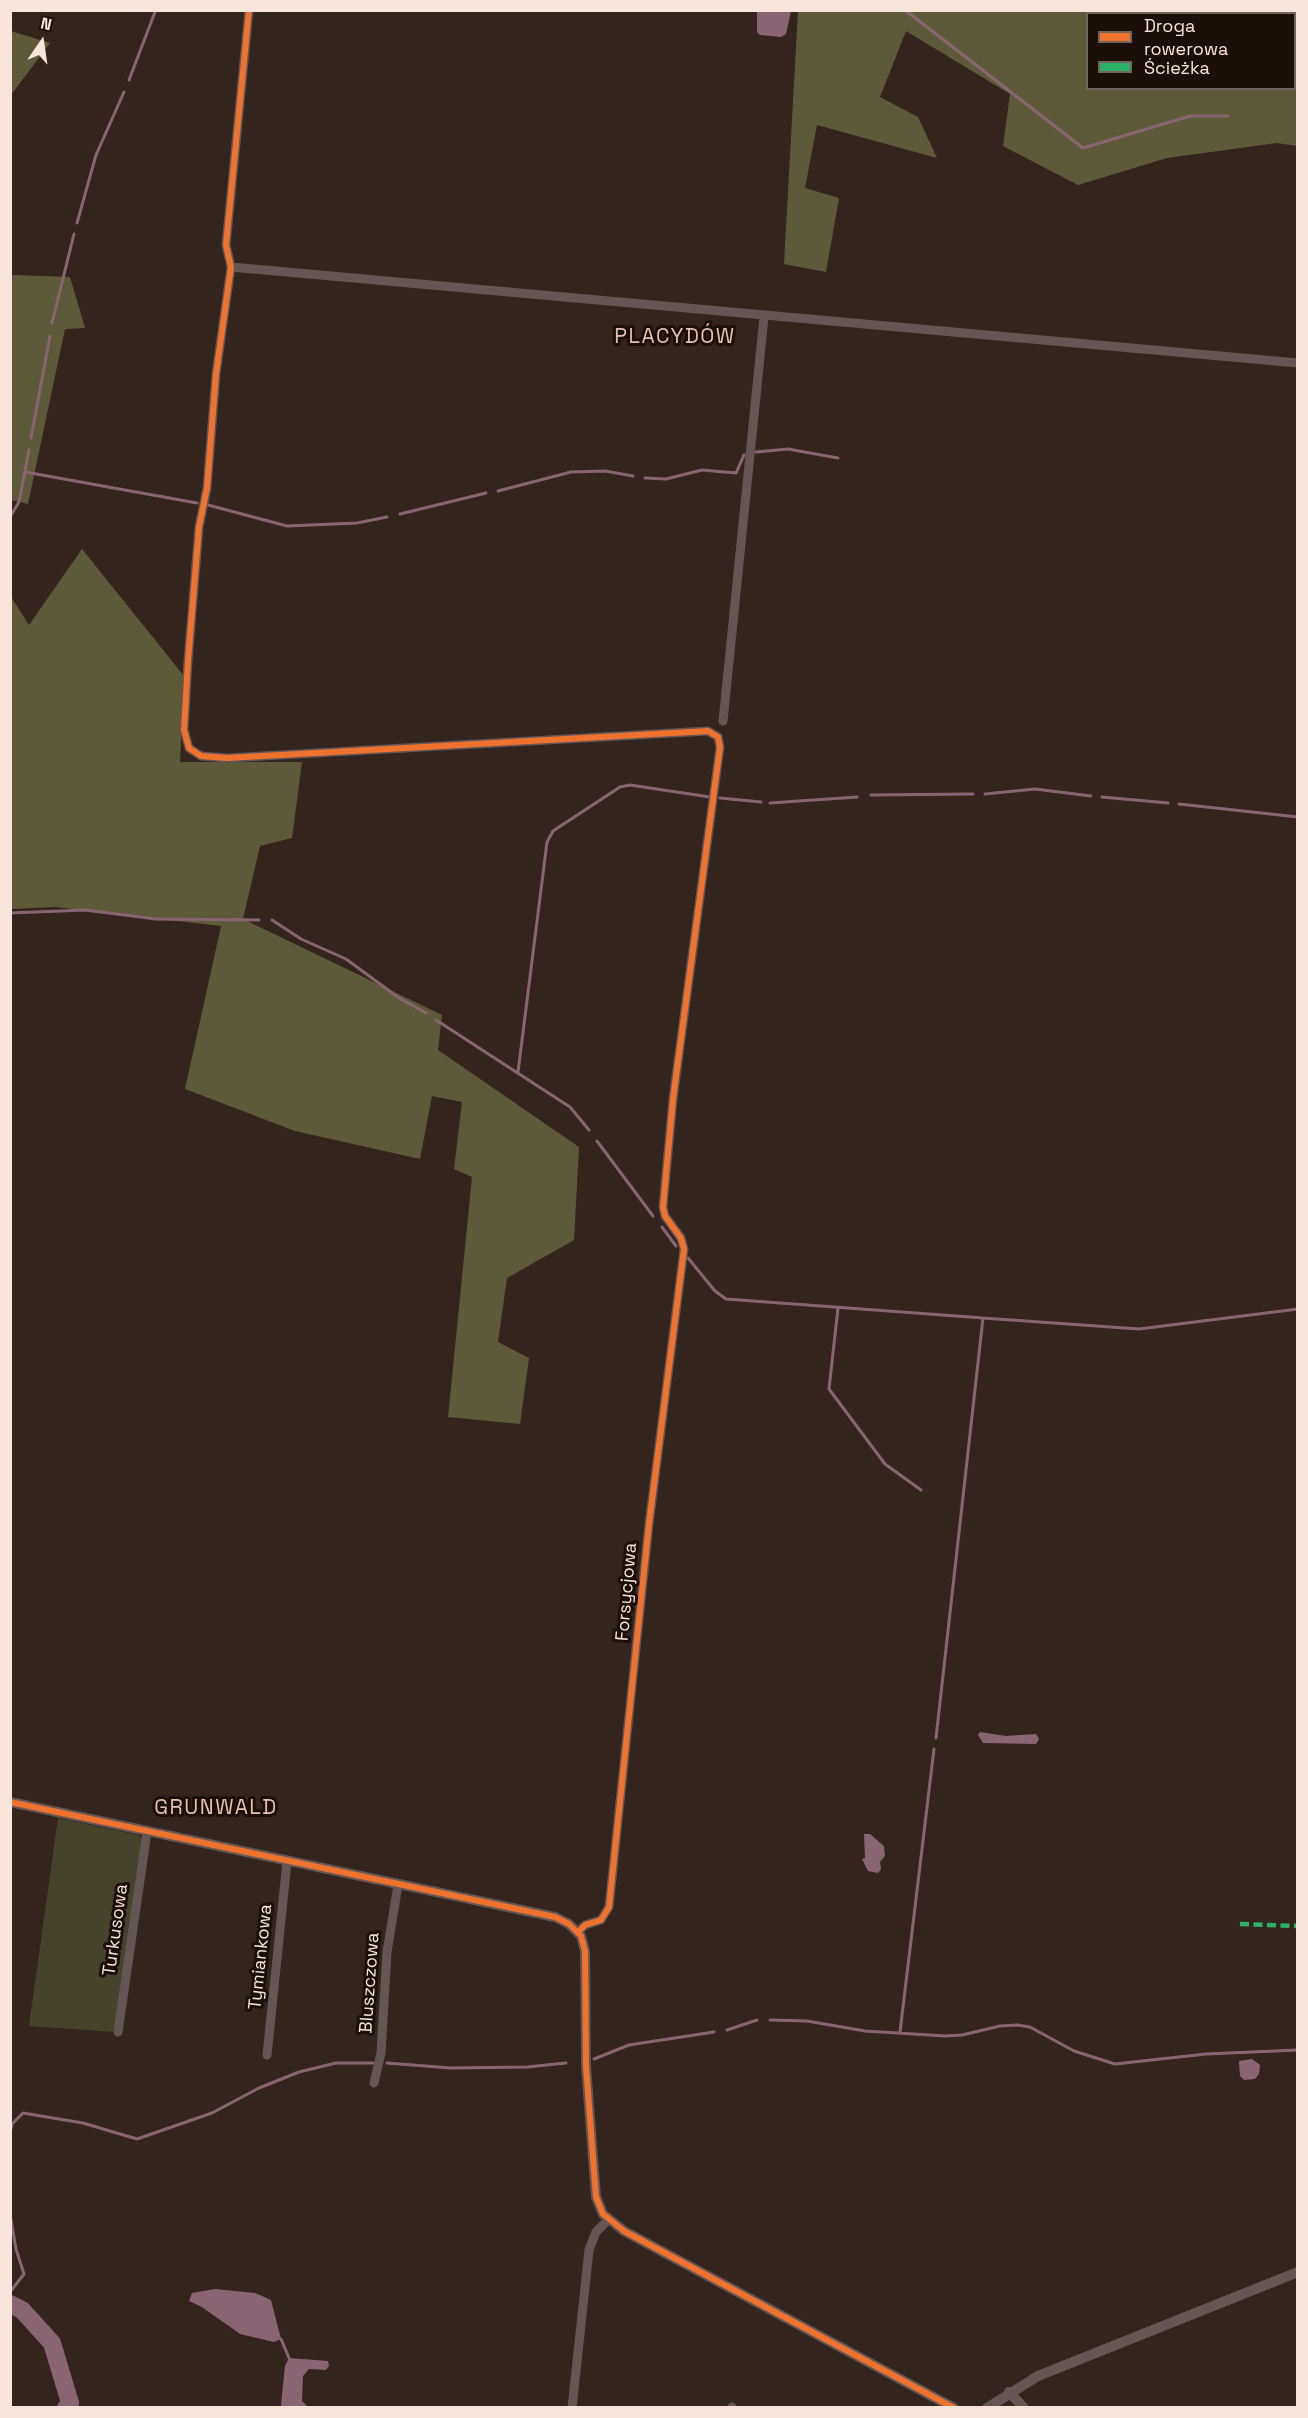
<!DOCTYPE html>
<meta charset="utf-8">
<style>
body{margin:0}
#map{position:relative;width:1308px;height:2418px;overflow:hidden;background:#33251d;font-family:"Space Grotesk",sans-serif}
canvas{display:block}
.frame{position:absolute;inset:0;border:12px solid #f7e5dc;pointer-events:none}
.legend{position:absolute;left:1086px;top:12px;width:210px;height:78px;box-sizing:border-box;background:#1b0f09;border:2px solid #73655d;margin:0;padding:8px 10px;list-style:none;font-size:18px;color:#f7e5dc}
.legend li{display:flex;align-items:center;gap:12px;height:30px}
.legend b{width:30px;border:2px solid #73655d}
.north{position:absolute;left:12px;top:12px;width:60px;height:60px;-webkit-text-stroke:4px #1b0f09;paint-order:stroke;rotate:13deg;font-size:16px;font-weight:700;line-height:24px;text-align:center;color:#f7e5dc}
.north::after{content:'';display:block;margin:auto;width:21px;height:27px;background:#f7e5dc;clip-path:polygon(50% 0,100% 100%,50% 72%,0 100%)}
</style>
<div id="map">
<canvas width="1308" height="2418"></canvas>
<div class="frame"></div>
<ul class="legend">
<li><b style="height:8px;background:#ef722f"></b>Droga rowerowa</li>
<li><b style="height:8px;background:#2db169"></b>Ścieżka</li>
</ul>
<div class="north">N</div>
</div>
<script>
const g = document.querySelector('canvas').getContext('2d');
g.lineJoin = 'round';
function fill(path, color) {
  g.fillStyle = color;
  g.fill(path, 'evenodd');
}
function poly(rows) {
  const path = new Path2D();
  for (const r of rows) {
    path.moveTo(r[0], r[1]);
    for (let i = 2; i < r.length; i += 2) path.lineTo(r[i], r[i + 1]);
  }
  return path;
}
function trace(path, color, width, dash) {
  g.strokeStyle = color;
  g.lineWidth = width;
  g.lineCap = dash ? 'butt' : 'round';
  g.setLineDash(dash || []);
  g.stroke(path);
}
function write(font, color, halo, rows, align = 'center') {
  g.font = font + ' "Space Grotesk",sans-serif';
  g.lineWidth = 6;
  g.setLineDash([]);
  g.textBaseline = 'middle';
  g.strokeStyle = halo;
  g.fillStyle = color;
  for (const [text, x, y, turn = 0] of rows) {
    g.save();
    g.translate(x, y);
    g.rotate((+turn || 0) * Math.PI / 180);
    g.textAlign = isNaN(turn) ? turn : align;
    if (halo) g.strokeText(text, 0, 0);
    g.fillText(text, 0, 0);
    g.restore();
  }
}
fill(poly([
 [58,1818,138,1835,144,1840,115,2032,29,2026]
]), '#46432d');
fill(poly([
 [798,11,1297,11,1297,146,1277,143,1167,158,1078,185,1003,146,1010,94,906,31,880,97,918,117,937,158,817,125,805,188,839,198,826,272,784,264],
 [1088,14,1294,14,1294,88,1088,88],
 [11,31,50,43,11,95,10,31],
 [14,275,70,277,85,328,65,329,28,504,11,500,10,277],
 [82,549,184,676,180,762,302,762,292,838,260,846,243,919,442,1015,438,1050,579,1147,574,1240,507,1278,498,1342,529,1358,520,1424,448,1417,472,1177,454,1169,462,1102,432,1096,420,1159,295,1131,185,1089,221,926,55,907,11,909,10,595,29,625]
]), '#5d5a3a');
fill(poly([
 [757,10,791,11,786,34,781,37,760,35,757,32],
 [980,1732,1006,1736,1036,1734,1039,1739,1036,1744,983,1743,978,1735],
 [864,1834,870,1834,884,1846,885,1856,880,1862,881,1869,878,1873,868,1871,862,1859,865,1858],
 [1252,2059,1260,2065,1259,2074,1255,2079,1244,2080,1240,2076,1239,2061],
 [215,2289,255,2293,271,2300,281,2339,274,2342,240,2334,202,2307,189,2301,192,2293],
 [289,2358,328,2361,329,2366,326,2370,309,2369,303,2376,302,2401,308,2407,283,2407,281,2405,285,2366]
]), '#896573');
trace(poly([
 [905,10,1083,148,1190,116,1228,116],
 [129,80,155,12],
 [77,223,96,155,124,92],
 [52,323,74,234],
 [31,438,50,336],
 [756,452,788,449,838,458],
 [25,472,197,503],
 [645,478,666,479,702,470,736,473,744,455],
 [498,491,571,472,605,471,633,476],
 [208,505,287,526,357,523,387,517],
 [400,514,486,493],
 [10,517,19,502,29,450],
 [985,794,1035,789,1091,796],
 [871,795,973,794],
 [1102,797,1168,803],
 [720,798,761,802],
 [770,803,857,797],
 [1179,804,1298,817],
 [10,913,85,910,156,919,259,920],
 [272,920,301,939,346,959,399,998,426,1013],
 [436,1020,570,1107,589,1130],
 [518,1072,547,842,553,831,620,787,630,785,710,797],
 [597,1141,653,1216],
 [662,1227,676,1246],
 [688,1258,715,1291,726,1299,983,1318],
 [838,1308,829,1389,885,1464,921,1490],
 [936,1738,983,1318,1139,1329,1298,1309],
 [770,2020,807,2021,865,2031,945,2036,962,2035,1000,2026,1017,2025,1030,2027,1074,2051,1115,2064,1206,2054,1298,2050],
 [727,2030,757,2020],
 [900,2032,934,1749],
 [594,2059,629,2045,714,2032],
 [387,2063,451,2068,527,2067,566,2063],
 [10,2133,12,2124,23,2113,83,2123,137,2139,212,2113,259,2088,299,2072,336,2063,373,2063],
 [10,2214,16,2249,24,2274,10,2292],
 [281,2339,289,2358]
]), '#896573', 3);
trace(poly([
 [10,2304,22,2310,52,2343,70,2403,66,2408]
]), '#896573', 18);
trace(poly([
 [249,10,226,245,231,267,216,374,207,488,199,527,188,661,184,730,189,748,201,756,227,758,708,731,718,737,720,747,673,1099,663,1207,665,1216,681,1238,684,1249,649,1524,609,1907,601,1920,585,1925,578,1932],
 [231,267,1298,363],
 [723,721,764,317],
 [118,2032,147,1832],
 [267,2055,287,1862],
 [374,2083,381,2053,387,1952,398,1885],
 [572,2408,589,2250,596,2232,608,2220],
 [732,2408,732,2407]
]), '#645655', 9);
trace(poly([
 [10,1802,555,1917,569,1924,581,1936,585,1951,586,2066,596,2197,603,2214,624,2231,954,2408],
 [1009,2392,1024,2408],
 [987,2408,1038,2376,1298,2272]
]), '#645655', 10);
trace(poly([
 [1240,1924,1298,1926]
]), '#2db169', 4.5, [9, 4.5]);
trace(poly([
 [249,10,226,245,231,267,216,374,207,488,199,527,188,661,184,730,189,748,201,756,227,758,708,731,718,737,720,747,673,1099,663,1207,665,1216,681,1238,684,1249,649,1524,609,1907,601,1920,585,1925,578,1932],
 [10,1802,555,1917,569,1924,581,1936,585,1951,586,2066,596,2197,603,2214,624,2231,954,2408]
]), '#ef722f', 6);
write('18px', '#f7e5dc', '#1b0f09', [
 ["Forsycjowa",627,1592,-85],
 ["Turkusowa",116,1930,-82],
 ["Tymiankowa",261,1957,-84],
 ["Bluszczowa",370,1983,-86]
]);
g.letterSpacing = '1.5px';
write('21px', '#e4c0af', '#1b0f09', [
 ["PLACYDÓW",675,337],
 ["GRUNWALD",216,1808]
]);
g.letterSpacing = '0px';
</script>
